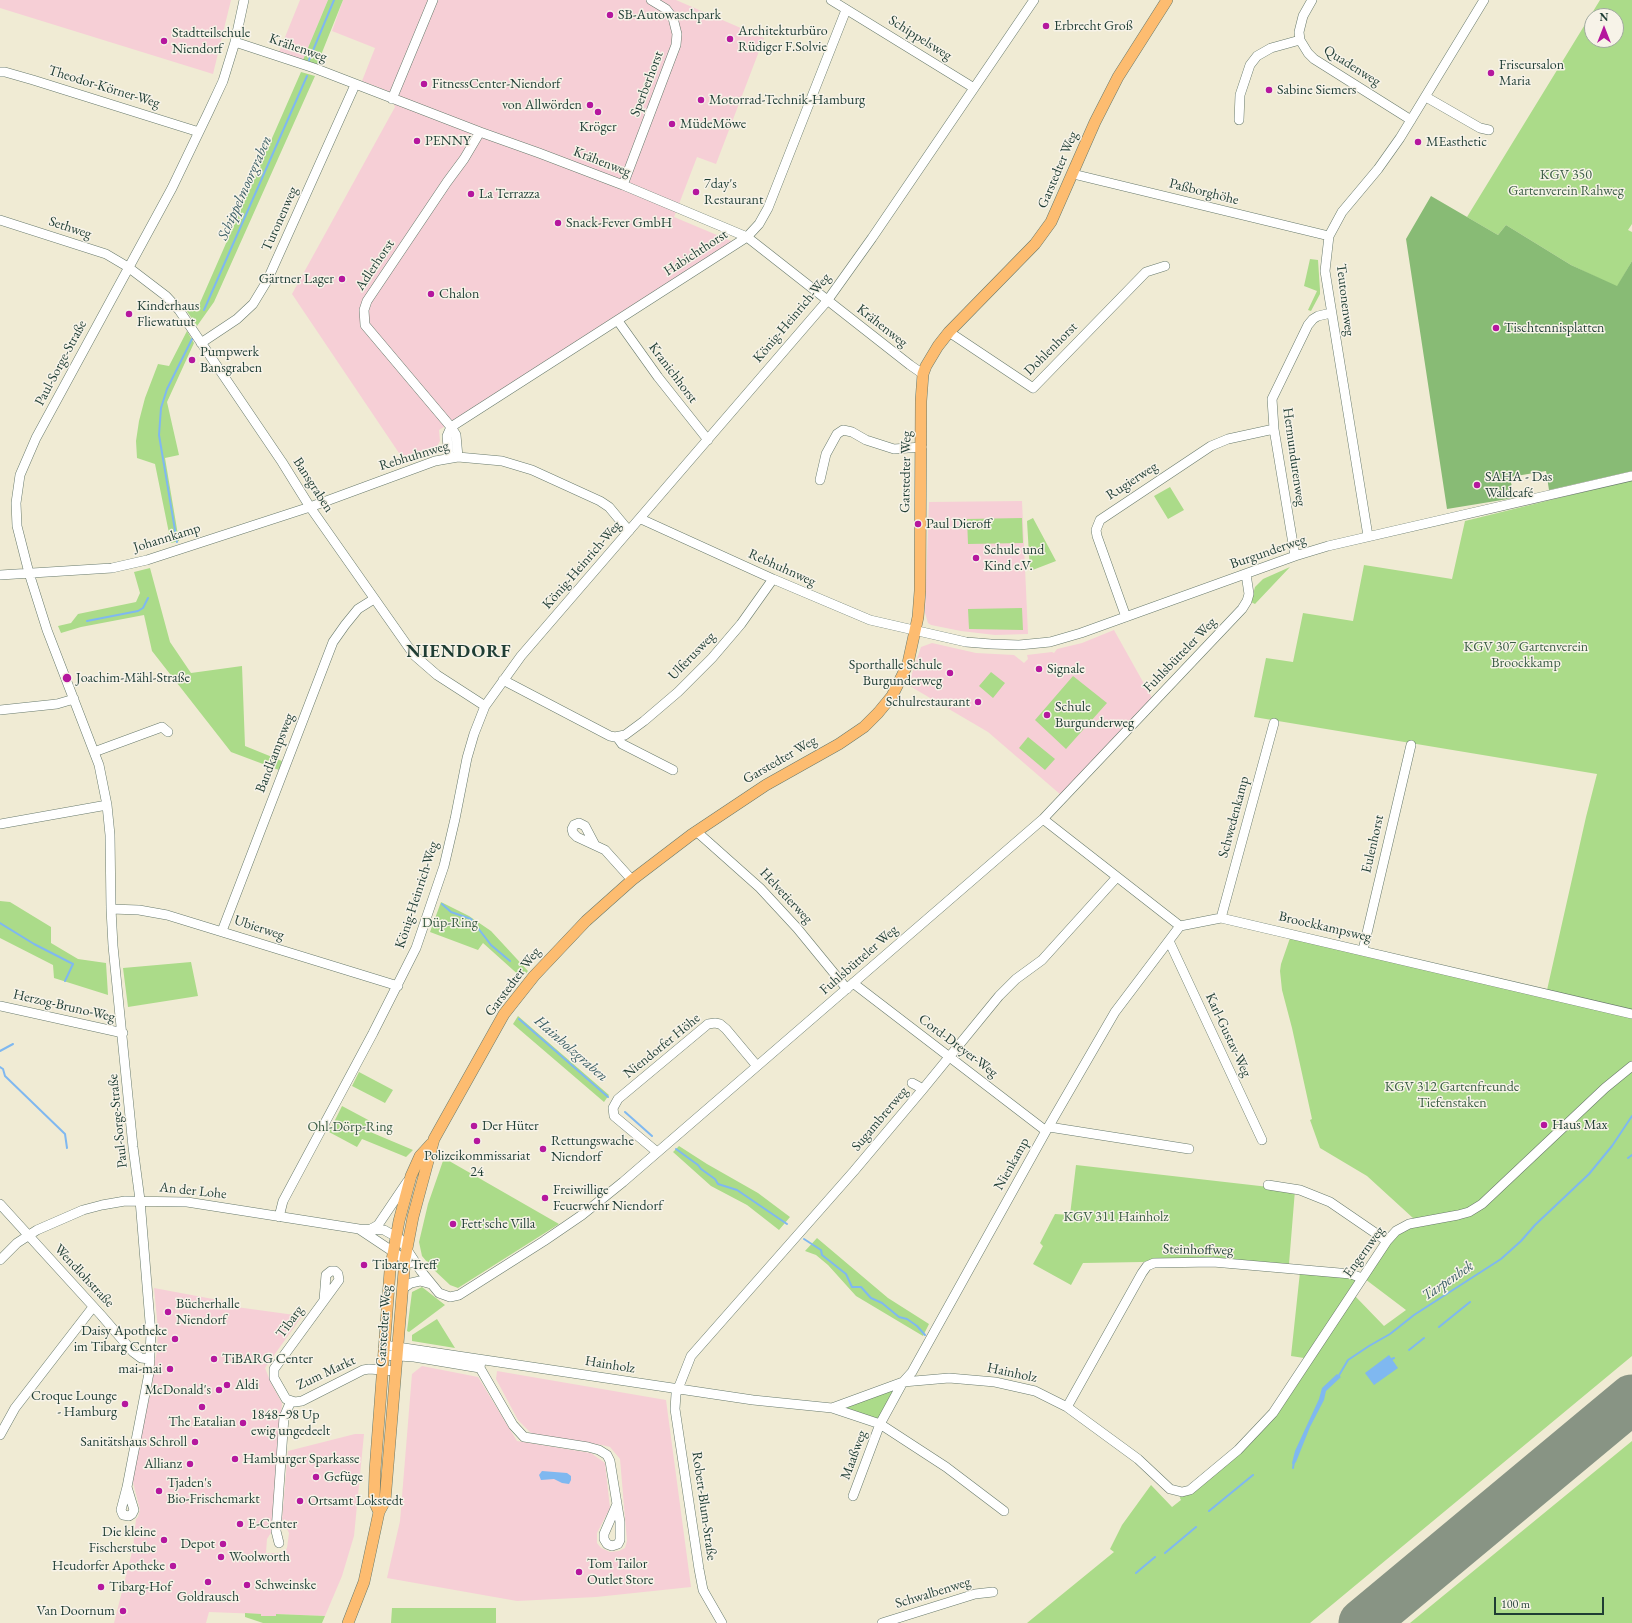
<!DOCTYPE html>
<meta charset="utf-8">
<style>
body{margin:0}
#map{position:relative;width:1632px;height:1623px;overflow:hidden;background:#f0ebd4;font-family:"EB Garamond",serif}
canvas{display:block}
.north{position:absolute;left:1584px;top:8px;width:40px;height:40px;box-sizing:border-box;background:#f7f3e8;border:1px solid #a1aaa0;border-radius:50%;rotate:0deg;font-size:11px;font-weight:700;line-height:16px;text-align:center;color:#1f3d34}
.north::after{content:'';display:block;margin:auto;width:14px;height:18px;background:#b5179e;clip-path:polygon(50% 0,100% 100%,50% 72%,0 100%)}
.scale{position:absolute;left:1494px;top:1597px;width:110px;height:18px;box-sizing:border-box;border:2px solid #1f3d34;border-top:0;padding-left:5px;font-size:12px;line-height:14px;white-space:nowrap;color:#1f3d34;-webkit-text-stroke:3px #f7f3e8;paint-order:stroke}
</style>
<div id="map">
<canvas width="1632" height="1623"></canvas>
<div class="north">N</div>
<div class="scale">100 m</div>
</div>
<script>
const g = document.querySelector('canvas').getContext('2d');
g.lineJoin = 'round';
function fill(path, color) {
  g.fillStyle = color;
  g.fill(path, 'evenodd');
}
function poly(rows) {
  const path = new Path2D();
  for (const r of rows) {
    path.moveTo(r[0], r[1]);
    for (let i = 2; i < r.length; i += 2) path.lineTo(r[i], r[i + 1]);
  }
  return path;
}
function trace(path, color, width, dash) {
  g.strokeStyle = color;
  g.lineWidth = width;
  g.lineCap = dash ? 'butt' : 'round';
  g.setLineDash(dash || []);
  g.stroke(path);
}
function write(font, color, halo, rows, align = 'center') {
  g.font = font + ' "EB Garamond",serif';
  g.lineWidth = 3;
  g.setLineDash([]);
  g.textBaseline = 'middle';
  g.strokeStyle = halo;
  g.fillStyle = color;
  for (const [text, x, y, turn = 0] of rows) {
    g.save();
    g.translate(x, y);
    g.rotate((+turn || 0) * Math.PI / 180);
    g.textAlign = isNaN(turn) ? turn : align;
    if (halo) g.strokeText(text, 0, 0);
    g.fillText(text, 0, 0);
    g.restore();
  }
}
fill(poly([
 [0,0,231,0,213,74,0,8],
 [300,0,328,0,303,60,279,52],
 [343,0,676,0,764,38,716,164,697,157,674,217,736,243,439,430,440,441,436,448,423,455,405,462,292,294,395,107,390,92,362,81,375,48,332,31],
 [1022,501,1028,634,995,635,961,631,931,625,928,623,925,613,929,502],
 [1114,630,1152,698,1061,795,988,732,908,685,921,647,932,643,976,653,1014,655,1024,663,1028,659,1027,655,1052,652,1054,653,1057,649,1082,643],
 [154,1288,229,1302,229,1306,302,1316,265,1368,271,1383,282,1403,272,1531,267,1539,266,1553,280,1553,284,1552,287,1548,289,1533,282,1519,288,1451,355,1434,364,1434,354,1536,342,1576,325,1616,276,1614,276,1616,261,1616,261,1614,209,1612,206,1623,114,1623,133,1548,136,1519,138,1517,140,1510,132,1478,153,1380,151,1378,157,1352,158,1329],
 [422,1366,478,1377,517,1441,591,1453,605,1463,610,1508,597,1533,597,1543,601,1548,610,1552,619,1551,625,1548,627,1541,620,1459,610,1447,602,1445,533,1435,518,1420,496,1379,497,1371,666,1400,691,1587,596,1597,517,1601,387,1578,400,1521,412,1374]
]), '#f6cfd6');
fill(poly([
 [328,0,343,0,317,65,303,60],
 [1600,0,1632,0,1632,224,1628,230,1632,232,1632,261,1617,287,1571,265,1506,225,1498,235,1467,217],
 [1592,16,1616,16,1616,40,1592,40],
 [301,72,315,76,214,302,197,326,184,307,199,305],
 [1310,259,1318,260,1320,290,1320,294,1311,311,1308,310,1317,291,1304,286],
 [187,331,194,343,167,402,179,455,165,458,179,541,171,543,155,464,137,458,136,441,139,421,145,398,158,364,169,366],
 [1632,480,1632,1010,1547,990,1586,817,1597,774,1254,717,1266,658,1293,662,1303,613,1353,621,1364,565,1452,579,1465,521],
 [1170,487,1184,510,1168,519,1154,496],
 [1022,518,1023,543,968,544,967,519],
 [1033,518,1056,561,1030,571,1027,521],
 [1290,567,1255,604,1251,602,1255,587,1263,579],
 [150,568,170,642,191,673,242,666,245,746,282,761,279,770,231,752,152,651,144,615,81,627,61,633,58,626,71,623,78,614,136,602,140,593,134,572],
 [1022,608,1023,630,969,629,968,609],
 [991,672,1005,683,993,698,979,686],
 [1073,676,1107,703,1066,749,1035,720],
 [1028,737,1055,759,1045,770,1019,748],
 [0,901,10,902,51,927,51,943,78,959,106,963,108,995,54,978,53,965,0,938],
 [441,902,469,916,491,931,528,971,522,978,483,943,478,950,430,932],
 [1290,938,1632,1016,1632,1356,1310,1623,1027,1623,1114,1552,1110,1549,1122,1525,1151,1485,1172,1507,1181,1500,1180,1498,1181,1495,1276,1415,1295,1388,1355,1296,1384,1326,1406,1310,1365,1279,1389,1242,1398,1234,1414,1226,1413,1218,1367,1176,1320,1148,1310,1120,1312,1119,1292,1028,1282,990,1280,971,1281,964],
 [191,962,198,996,128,1007,123,968],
 [518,1016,609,1095,604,1102,513,1024],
 [359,1072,393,1090,385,1103,352,1086],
 [342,1106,372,1122,368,1131,413,1150,406,1157,362,1139,357,1147,329,1132],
 [679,1146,707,1164,758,1193,790,1217,779,1230,747,1205,711,1186,673,1152],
 [444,1158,559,1224,458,1288,450,1285,433,1269,422,1256,419,1242,428,1204],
 [1076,1165,1295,1190,1289,1264,1219,1258,1164,1258,1143,1262,1083,1263,1071,1285,1033,1264,1043,1246,1040,1243,1055,1214,1070,1215],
 [817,1238,888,1298,929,1324,923,1336,856,1296,828,1265,816,1255,805,1251],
 [1300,1272,1349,1276,1355,1280,1355,1284,1304,1358,1291,1356],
 [422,1287,445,1305,409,1332,407,1331,412,1292],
 [437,1319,455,1348,412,1341,412,1335],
 [890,1391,893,1391,879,1420,846,1409,848,1406],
 [1632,1441,1632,1623,1410,1623],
 [392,1608,496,1608,496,1623,391,1623],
 [245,1613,261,1614,261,1616,276,1616,276,1614,325,1616,322,1623,263,1623,245,1617]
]), '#abdb89');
fill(poly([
 [1431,196,1498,235,1506,225,1571,265,1617,286,1632,261,1632,471,1549,490,1546,471,1510,477,1514,498,1447,509,1406,239]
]), '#88bb75');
fill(poly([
 [1389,1355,1398,1368,1374,1385,1365,1373],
 [1337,1374,1341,1377,1326,1391,1324,1400,1310,1427,1296,1462,1293,1465,1292,1463,1295,1451,1319,1399,1322,1388],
 [542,1471,567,1473,571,1476,571,1480,569,1484,562,1483,554,1479,541,1480,539,1475]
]), '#7fb8f0');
trace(poly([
 [309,60,334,0],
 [204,310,307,76],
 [177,542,159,435,161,408,167,389,192,339],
 [87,621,138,611,143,608,148,598],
 [442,904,451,912,471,919,491,945,510,961],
 [0,923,34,944,73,964,65,981],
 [519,1019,608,1097],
 [0,1051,13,1044],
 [0,1067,3,1069,5,1076,65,1134,67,1148],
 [625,1112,652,1136],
 [676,1149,698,1165,701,1169,715,1179,718,1184,737,1190,787,1224],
 [1628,1158,1632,1155],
 [804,1239,821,1250,822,1255,846,1274,852,1287,861,1287,871,1298,882,1303,899,1317,907,1319,917,1326,925,1335],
 [1439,1327,1470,1302],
 [1409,1350,1424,1338],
 [1392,1359,1394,1358],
 [1338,1377,1348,1360,1369,1346,1390,1334,1414,1315,1501,1259,1521,1241,1535,1225,1589,1174,1612,1146,1632,1116],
 [1293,1468,1294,1462],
 [1209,1511,1253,1475],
 [1165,1553,1196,1527],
 [1136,1573,1155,1557]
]), '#7fb8f0', 2);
trace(poly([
 [1363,1623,1632,1399]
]), '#889484', 49);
const minor = poly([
 [831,0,974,88],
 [1312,0,1303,16,1299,32,1300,40,1308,53,1314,59,1411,120],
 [235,42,314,68,480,132,539,153,623,185,747,237,910,365,923,374],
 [0,72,5,72,33,80,199,132],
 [1426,97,1480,128,1489,130],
 [392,99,433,0],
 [1239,120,1240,95,1250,65,1257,56,1271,48,1300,40],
 [1073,174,1329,236],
 [623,185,676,45,677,34,673,18,666,9,651,0],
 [0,220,106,254,128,267,166,296,179,310,282,462,310,507,414,655,437,675,485,706],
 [618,321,658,377,708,440],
 [949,332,1033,388,1146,272,1165,266],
 [201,343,237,319,253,304,267,281,355,85],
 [451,427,747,237,759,224,768,208,846,10],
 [458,457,456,435,451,427,365,325,364,310,367,301,447,182,464,159,480,132],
 [449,458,447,436,451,427],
 [820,480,826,454,837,434,843,430,852,432,866,440,894,449,922,447],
 [641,519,773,579,870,620,966,642,991,644,1019,645,1050,642,1081,633,1295,556,1328,546,1632,476],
 [1368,536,1325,271,1329,236,1342,212,1378,169,1400,138,1484,0],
 [1295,556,1274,429,1272,399,1308,325,1313,319,1318,316,1331,313],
 [0,575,112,568,147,560,310,507,435,461,458,457,502,461,532,470,600,501,609,507,629,531],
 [1126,617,1097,536,1096,530,1100,520,1211,446,1228,439,1274,429],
 [503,680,610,736,615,737,625,735,644,721,678,692,712,658,741,624,773,579],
 [0,710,57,704,74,699],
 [617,737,622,744,673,770],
 [94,752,162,727,168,732],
 [1043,819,1180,926,1221,918,1632,1014],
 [0,824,107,805],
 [696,831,760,888,797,928,847,989],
 [595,845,585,826,579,823,574,825,572,829,573,833,577,837,605,850,632,880],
 [111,909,139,910,167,915,398,986],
 [1221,918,1274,723],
 [222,931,333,642,345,625,358,609,374,599],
 [1169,941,1262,1140],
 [1363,950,1411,745],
 [853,983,1046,1131],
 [0,1006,123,1033],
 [912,1083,923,1089],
 [1049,1127,1189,1149],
 [657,1152,614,1116,613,1108,618,1099,708,1024,715,1023,720,1024,726,1029,757,1066],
 [1268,1185,1300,1190,1330,1202,1387,1241],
 [0,1204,101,1315,133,1352,141,1358,150,1359],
 [279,1217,283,1201,373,1033,416,948,444,866,455,819,467,758,474,734,485,706,521,656,827,301,872,238,1034,0],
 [359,1229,410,1263],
 [371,1229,378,1225,407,1182],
 [0,1260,17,1243,37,1230,83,1210,102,1205,125,1201,187,1202,359,1229,384,1230,400,1239,421,1271,439,1293,450,1297,459,1295,544,1241,582,1215,623,1182,1043,819,1242,609,1247,601,1249,594,1246,574],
 [402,1289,411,1283,420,1281,431,1284],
 [324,1300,326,1275,331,1271,335,1271,338,1274,339,1280,274,1369,274,1378,286,1399,295,1402,302,1401,363,1370,369,1369,396,1371],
 [384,1345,753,1400,832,1408,903,1382,949,1378,995,1382,1035,1391,1067,1407,1138,1459,1170,1489,1182,1492,1190,1490,1238,1450,1273,1413,1387,1241,1396,1231,1409,1224,1458,1215,1469,1212,1482,1204,1605,1088,1632,1066],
 [383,1355,414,1357,480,1368],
 [481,1360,480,1368,513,1425,524,1437,588,1447,599,1450,607,1455,610,1461,617,1504],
 [1067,1407,1142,1273,1147,1266,1154,1263,1213,1262,1351,1274,1362,1278],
 [832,1408,880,1424,946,1467,1004,1511],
 [0,1435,15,1408,93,1307],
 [127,1487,149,1373,151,1334,140,1200,133,1147,113,946,111,909,110,835,107,805,99,765,47,630,29,573,17,526,16,503,20,475,36,438,172,188,209,111,223,81,235,42,244,0],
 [127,1487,134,1510,132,1514,129,1516,123,1515,121,1510,127,1487],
 [853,1496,880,1424,903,1382,912,1372,1046,1131,1115,1012,1180,926],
 [617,1504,620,1522,620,1540,618,1544,612,1546,607,1544,604,1539,604,1534,617,1504],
 [279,1543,276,1531,284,1417,291,1401],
 [722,1623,703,1590,699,1569,675,1409,676,1394,691,1356,854,1171,923,1089,999,996,1016,979,1042,960,1117,877],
 [882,1623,975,1594,993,1592]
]);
const major = poly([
 [379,1512,374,1501,375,1471,390,1271,399,1221,411,1176,420,1156,431,1144],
 [348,1623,364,1582,379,1512,385,1501,405,1259,413,1217,434,1139,504,1014,534,976,586,921,632,880,691,835,766,785,839,744,864,727,878,713,892,696,901,678,908,663,918,617,920,591,921,401,923,374,926,366,938,346,949,332,1035,244,1051,222,1095,122,1118,77,1167,0]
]);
trace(minor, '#687a6c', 10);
trace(major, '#687a6c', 12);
trace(minor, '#fff', 9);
trace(major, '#fdbc70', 11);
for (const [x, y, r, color] of [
 [610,15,4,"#b5179e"],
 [1046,26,4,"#b5179e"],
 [730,39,4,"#b5179e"],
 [164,41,4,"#b5179e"],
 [1491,73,4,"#b5179e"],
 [424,84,4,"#b5179e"],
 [1269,90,4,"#b5179e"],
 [701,100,4,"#b5179e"],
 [590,105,4,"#b5179e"],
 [598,112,4,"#b5179e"],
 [672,124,4,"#b5179e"],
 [417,141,4,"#b5179e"],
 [1418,142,4,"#b5179e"],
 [696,192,4,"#b5179e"],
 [471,194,4,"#b5179e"],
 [558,223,4,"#b5179e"],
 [342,279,4,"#b5179e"],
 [431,294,4,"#b5179e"],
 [129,314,4,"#b5179e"],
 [1496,328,4,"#b5179e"],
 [192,360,4,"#b5179e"],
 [1477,485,4,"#b5179e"],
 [918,524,4,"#b5179e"],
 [976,558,4,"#b5179e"],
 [1039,669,4,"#b5179e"],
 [950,673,4,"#b5179e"],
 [67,678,5,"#b5179e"],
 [978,702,4,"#b5179e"],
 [1047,715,4,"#b5179e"],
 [1544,1125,4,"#b5179e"],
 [474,1126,4,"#b5179e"],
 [477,1141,4,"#b5179e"],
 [543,1149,4,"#b5179e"],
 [545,1198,4,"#b5179e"],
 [453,1224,4,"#b5179e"],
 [364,1265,4,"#b5179e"],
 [168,1312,4,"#b5179e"],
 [175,1339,4,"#b5179e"],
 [214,1359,4,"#b5179e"],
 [170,1369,4,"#b5179e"],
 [227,1385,4,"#b5179e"],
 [219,1390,4,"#b5179e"],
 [125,1404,4,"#b5179e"],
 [202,1407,4,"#b5179e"],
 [243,1423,4,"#b5179e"],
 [195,1442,4,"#b5179e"],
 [235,1459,4,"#b5179e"],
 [190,1464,4,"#b5179e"],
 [316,1477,4,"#b5179e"],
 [159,1491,4,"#b5179e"],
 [300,1501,4,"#b5179e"],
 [240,1524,4,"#b5179e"],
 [164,1540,4,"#b5179e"],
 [223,1544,4,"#b5179e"],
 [221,1557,4,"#b5179e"],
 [173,1566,4,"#b5179e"],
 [579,1572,4,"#b5179e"],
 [208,1582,4,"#b5179e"],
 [247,1585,4,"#b5179e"],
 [101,1587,4,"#b5179e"],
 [123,1611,4,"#b5179e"]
]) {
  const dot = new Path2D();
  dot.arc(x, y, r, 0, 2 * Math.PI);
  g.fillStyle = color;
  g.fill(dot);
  trace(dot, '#f7f3e8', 1.5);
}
write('14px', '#1f3d34', '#f7f3e8', [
 ["SB-Autowaschpark",618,15],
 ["Erbrecht Groß",1054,26],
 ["Architekturbüro",738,31],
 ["Rüdiger F.Solvie",738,47],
 ["Stadtteilschule",172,33],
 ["Niendorf",172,49],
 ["Friseursalon",1499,65],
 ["Maria",1499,81],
 ["FitnessCenter-Niendorf",432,84],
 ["Sabine Siemers",1277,90],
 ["Motorrad-Technik-Hamburg",709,100],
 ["von Allwörden",582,105,"right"],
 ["MüdeMöwe",680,124],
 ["Kröger",598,127,"center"],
 ["PENNY",425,141],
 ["MEasthetic",1426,142],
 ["7day's",704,184],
 ["Restaurant",704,200],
 ["La Terrazza",479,194],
 ["Snack-Fever GmbH",566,223],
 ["Gärtner Lager",334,279,"right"],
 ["Chalon",439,294],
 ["Kinderhaus",137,306],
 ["Fliewatuut",137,322],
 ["Tischtennisplatten",1504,328],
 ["Pumpwerk",200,352],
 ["Bansgraben",200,368],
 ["SAHA - Das",1485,477],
 ["Waldcafé",1485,493],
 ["Paul Dieroff",926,524],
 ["Schule und",984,550],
 ["Kind e.V.",984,566],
 ["Sporthalle Schule",942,665,"right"],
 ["Burgunderweg",942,681,"right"],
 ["Signale",1047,669],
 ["Joachim-Mähl-Straße",76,678],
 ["Schulrestaurant",970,702,"right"],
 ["Schule",1055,707],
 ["Burgunderweg",1055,723],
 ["Haus Max",1552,1125],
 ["Der Hüter",482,1126],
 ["Rettungswache",551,1141],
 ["Niendorf",551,1157],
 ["Polizeikommissariat",477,1156,"center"],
 ["24",477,1172,"center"],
 ["Freiwillige",553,1190],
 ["Feuerwehr Niendorf",553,1206],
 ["Fett'sche Villa",461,1224],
 ["Tibarg Treff",372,1265],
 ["Bücherhalle",176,1304],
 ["Niendorf",176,1320],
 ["Daisy Apotheke",167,1331,"right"],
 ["im Tibarg Center",167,1347,"right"],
 ["TiBARG Center",222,1359],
 ["mai-mai",162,1369,"right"],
 ["Aldi",235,1385],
 ["McDonald's",211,1390,"right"],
 ["Croque Lounge",117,1396,"right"],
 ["- Hamburg",117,1412,"right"],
 ["1848–98 Up",251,1415],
 ["ewig ungedeelt",251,1431],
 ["The Eatalian",202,1422,"center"],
 ["Sanitätshaus Schroll",187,1442,"right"],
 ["Hamburger Sparkasse",243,1459],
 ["Allianz",182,1464,"right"],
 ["Gefüge",324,1477],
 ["Tjaden's",167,1483],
 ["Bio-Frischemarkt",167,1499],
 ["Ortsamt Lokstedt",308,1501],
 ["E-Center",248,1524],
 ["Die kleine",156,1532,"right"],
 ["Fischerstube",156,1548,"right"],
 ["Depot",215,1544,"right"],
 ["Woolworth",229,1557],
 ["Tom Tailor",587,1564],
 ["Outlet Store",587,1580],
 ["Heudorfer Apotheke",165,1566,"right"],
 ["Schweinske",255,1585],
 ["Tibarg-Hof",109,1587],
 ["Goldrausch",208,1597,"center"],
 ["Van Doornum",115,1611,"right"]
], 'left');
write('14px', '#1f3d34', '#f7f3e8', [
 ["Schippelsweg",920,38,32],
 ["Krähenweg",298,48,19],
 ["Quadenweg",1352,66,32],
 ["Sperberhorst",647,84,-69],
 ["Theodor-Körner-Weg",104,87,17],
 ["Krähenweg",602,162,21],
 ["Garstedter Weg",1058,170,-67],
 ["Paßborghöhe",1204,192,14],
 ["Turonenweg",280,219,-66],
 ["Sethweg",70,228,18],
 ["Habichthorst",696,253,-33],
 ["Adlerhorst",375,265,-56],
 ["Teutonenweg",1345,300,83],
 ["König-Heinrich-Weg",792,318,-50],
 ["Krähenweg",882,326,38],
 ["Dohlenhorst",1051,349,-45],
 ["Paul-Sorge-Straße",61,363,-62],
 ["Kranichhorst",673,373,53],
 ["Rebhuhnweg",414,456,-17],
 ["Hermundurenweg",1294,457,82],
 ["Garstedter Weg",906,472,-89],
 ["Rugierweg",1132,481,-33],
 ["Bansgraben",313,485,57],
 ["Johannkamp",167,538,-17],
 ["Burgunderweg",1268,552,-19],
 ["König-Heinrich-Weg",582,565,-49],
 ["Rebhuhnweg",782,568,24],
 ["Fuhlsbütteler Weg",1180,655,-46],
 ["Ulferusweg",692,656,-46],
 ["Bandkampsweg",275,753,-69],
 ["Garstedter Weg",780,760,-30],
 ["Schwedenkamp",1234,817,-75],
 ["Eulenhorst",1373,844,-77],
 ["König-Heinrich-Weg",417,895,-72],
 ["Helvetierweg",786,896,47],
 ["Broockkampsweg",1325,927,13],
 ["Ubierweg",259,928,18],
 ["Fuhlsbütteler Weg",859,960,-41],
 ["Garstedter Weg",513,982,-53],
 ["Herzog-Bruno-Weg",64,1006,13],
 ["Karl-Gustav-Weg",1228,1035,65],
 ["Niendorfer Höhe",662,1046,-39],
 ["Cord-Dreyer-Weg",958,1046,37],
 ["Sugambrerweg",880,1119,-50],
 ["Paul-Sorge-Straße",118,1121,-96],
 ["Nienkamp",1012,1164,-61],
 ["An der Lohe",193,1191,6],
 ["Steinhoffweg",1198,1250,1],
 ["Engernweg",1364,1252,-54],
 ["Wendlohstraße",84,1276,47],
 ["Tibarg",290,1322,-54],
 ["Garstedter Weg",384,1326,-86],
 ["Hainholz",610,1365,9],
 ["Zum Markt",326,1373,-25],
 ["Hainholz",1012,1373,12],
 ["Maaßweg",854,1455,-70],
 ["Robert-Blum-Straße",704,1506,82],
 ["Schwalbenweg",933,1593,-17]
]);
write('14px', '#3b5d45', '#f7f3e8', [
 ["KGV 350",1566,175],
 ["Gartenverein Rahweg",1566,191],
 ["KGV 307 Gartenverein",1526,647],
 ["Broockkamp",1526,663],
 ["Düp-Ring",450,923],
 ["KGV 312 Gartenfreunde",1452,1087],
 ["Tiefenstaken",1452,1103],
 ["Ohl-Dörp-Ring",350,1127],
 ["KGV 311 Hainholz",1116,1217]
]);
write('italic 15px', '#375c63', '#f7f3e8', [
 ["Schippelmoorgraben",245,188,-66],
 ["Hainholzgraben",571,1049,41],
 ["Tarpenbek",1448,1281,-34]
]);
g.letterSpacing = '1px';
write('bold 18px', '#1f3d34', '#f7f3e8', [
 ["NIENDORF",459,652]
]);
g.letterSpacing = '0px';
</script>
